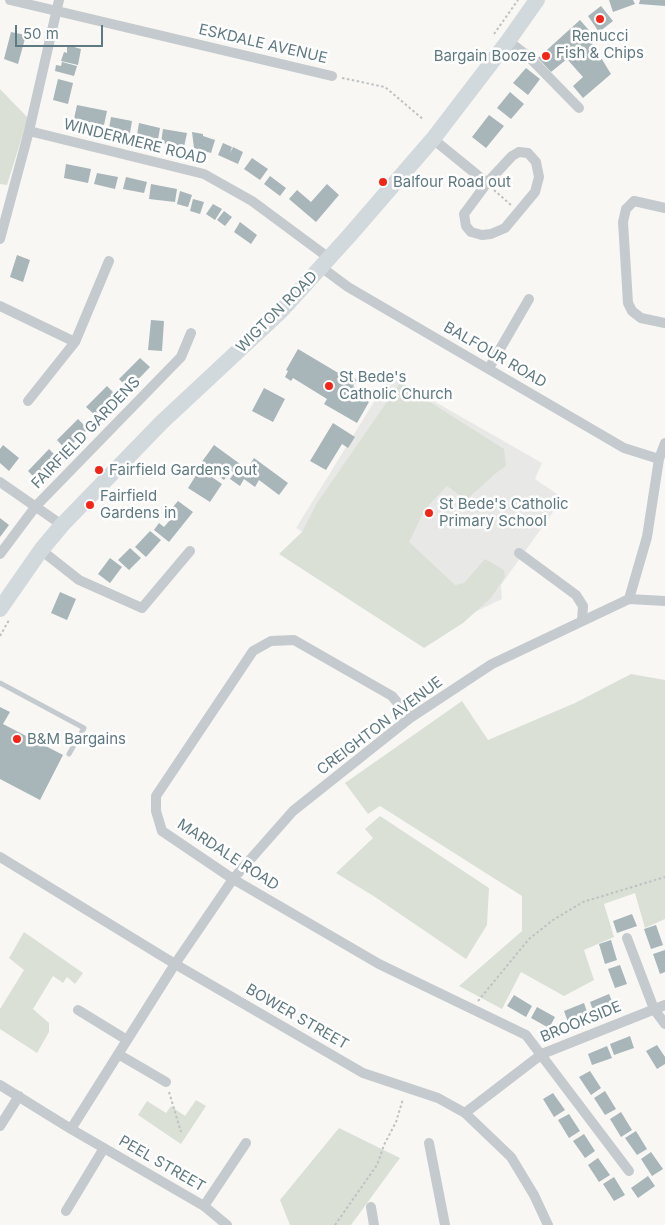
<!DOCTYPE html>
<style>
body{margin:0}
#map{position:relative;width:665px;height:1225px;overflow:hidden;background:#f8f7f4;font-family:Inter,sans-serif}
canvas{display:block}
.scale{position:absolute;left:15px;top:25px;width:88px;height:22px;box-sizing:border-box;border:2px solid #5f7982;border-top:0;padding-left:6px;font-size:15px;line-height:18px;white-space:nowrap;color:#5f7982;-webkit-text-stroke:4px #fff;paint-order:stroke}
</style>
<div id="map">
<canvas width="665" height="1225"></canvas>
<div class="scale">50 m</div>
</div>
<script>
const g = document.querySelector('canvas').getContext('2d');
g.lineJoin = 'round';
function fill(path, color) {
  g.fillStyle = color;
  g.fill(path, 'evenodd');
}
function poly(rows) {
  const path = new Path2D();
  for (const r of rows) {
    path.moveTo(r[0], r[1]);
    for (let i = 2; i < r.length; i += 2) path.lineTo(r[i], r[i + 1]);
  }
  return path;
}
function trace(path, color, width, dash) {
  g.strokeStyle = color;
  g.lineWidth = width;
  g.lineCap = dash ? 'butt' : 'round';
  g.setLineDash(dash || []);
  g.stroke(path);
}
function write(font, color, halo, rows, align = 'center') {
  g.font = font + ' Inter,sans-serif';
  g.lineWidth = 5;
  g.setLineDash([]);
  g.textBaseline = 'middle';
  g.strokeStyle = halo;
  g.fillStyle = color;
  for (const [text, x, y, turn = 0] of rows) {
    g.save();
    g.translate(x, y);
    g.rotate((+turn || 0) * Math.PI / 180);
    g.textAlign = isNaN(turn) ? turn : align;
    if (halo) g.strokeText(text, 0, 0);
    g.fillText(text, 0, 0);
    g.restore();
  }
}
fill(poly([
 [390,376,542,463,535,479,563,498,501,585,502,599,450,624,296,528]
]), '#e8e9e7');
fill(poly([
 [0,89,28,118,7,185,0,184],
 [400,383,504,449,506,466,496,473,466,500,447,486,425,509,409,542,455,585,464,583,485,559,504,570,505,577,491,598,463,623,424,648,279,554,302,532,317,503],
 [631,674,665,680,665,919,645,928,635,893,604,904,614,937,584,950,594,980,564,996,521,972,502,1009,459,986,522,931,522,896,380,806,368,814,345,783,462,701,488,740,575,703],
 [380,816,489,888,487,925,466,959,375,897,336,873,373,838,365,829],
 [24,932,83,973,75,984,67,977,63,983,53,976,33,1009,49,1023,49,1032,37,1053,0,1029,0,1009,24,970,9,958],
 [196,1100,206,1106,181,1144,138,1115,147,1101,166,1113,171,1106,185,1116],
 [339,1128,400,1158,351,1225,290,1225,280,1200]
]), '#dae0d5');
fill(poly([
 [609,0,633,0,635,4,613,12],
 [640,0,665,0,665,6,639,4],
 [601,6,613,21,599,32,588,16],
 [580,20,594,36,590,40,611,74,583,98,573,86,583,77,567,59,551,72,538,58],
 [11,32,26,35,18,64,4,59],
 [67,45,81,49,78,65,61,61,64,52,67,53],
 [62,62,77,66,74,76,55,71,56,65,61,66],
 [526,68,540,79,528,95,513,83],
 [58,79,73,83,68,104,53,100],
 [510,92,524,104,511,119,497,108],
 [77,105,107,111,104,125,74,119],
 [489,115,504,126,486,148,472,137],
 [111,117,132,121,130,133,109,128],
 [139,123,160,128,158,140,137,135],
 [163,129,187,133,184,147,161,143],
 [192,132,203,134,203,136,215,140,211,153,194,148],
 [223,143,232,147,230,153,233,147,243,152,238,164,218,155],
 [252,158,268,169,260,180,244,169],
 [66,164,91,169,88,183,64,178],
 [97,173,118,177,115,189,94,184],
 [270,176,286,188,280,196,264,184],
 [126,177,147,182,144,193,123,189],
 [151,184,177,189,175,202,149,199],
 [327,184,339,195,316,222,289,199,297,190,311,202],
 [180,191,192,195,188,207,177,204],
 [193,199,204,202,200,214,190,211],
 [213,204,222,209,215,220,206,214],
 [224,211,232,217,225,226,217,220],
 [240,222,257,235,251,244,234,232],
 [17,255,30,260,23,282,10,277],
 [151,320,164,321,162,351,148,350],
 [298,349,340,374,341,371,357,380,353,386,355,388,357,395,369,402,357,423,324,404,327,399,293,378,291,381,285,377,288,371,286,370],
 [140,358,150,367,129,389,119,379],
 [107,386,116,395,96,416,86,407],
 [264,388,285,399,273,422,252,411],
 [78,419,88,429,66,450,57,440],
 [333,423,355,437,348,448,342,444,326,470,310,461],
 [3,445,19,458,9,471,0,463,0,449],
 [214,445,247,469,254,458,288,483,279,495,259,480,255,487,244,479,240,486,230,479,234,473,231,471,224,480,201,463],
 [49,449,59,459,38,481,28,471],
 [200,469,222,484,210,502,188,488],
 [178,501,193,512,169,542,154,530,159,523,164,527,177,512,172,508],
 [0,518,9,525,0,537],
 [150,531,161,540,146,557,135,547],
 [130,548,141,558,129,570,118,560],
 [110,558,122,567,110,583,98,574],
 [60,592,76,599,67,620,51,613],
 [0,707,10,712,3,724,63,755,40,800,0,779],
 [632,914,637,926,617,933,613,921],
 [656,925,663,945,651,949,644,929],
 [611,940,617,960,605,964,599,944],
 [665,950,665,972,660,974,653,954],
 [620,965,627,984,615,988,608,969],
 [609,994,614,1006,594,1013,590,1002],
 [514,995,532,1006,526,1017,507,1006],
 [584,1003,588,1015,568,1022,564,1011],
 [537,1007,555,1017,549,1028,531,1018],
 [630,1036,634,1048,614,1055,610,1044],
 [657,1045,665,1057,665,1064,657,1069,646,1051],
 [607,1046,612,1058,592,1065,588,1054],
 [590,1071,601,1088,591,1095,579,1077],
 [605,1091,616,1109,605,1115,594,1098],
 [553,1093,565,1110,554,1117,543,1099],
 [621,1112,632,1130,621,1137,610,1119],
 [569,1114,580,1131,569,1138,558,1120],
 [636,1131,647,1149,637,1155,625,1138],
 [584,1134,595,1151,585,1158,573,1141],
 [651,1152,663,1169,652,1176,641,1159],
 [598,1158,610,1175,599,1182,588,1165],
 [648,1176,655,1186,638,1198,631,1188],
 [614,1177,625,1195,614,1201,603,1184]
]), '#a8b5b9');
trace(poly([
 [494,34,518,0],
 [342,78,385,87,424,120],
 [494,190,511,205],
 [0,636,9,620],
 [478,1001,529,939,553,920,583,902,665,877],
 [169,1092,181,1132],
 [335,1225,377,1165,384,1145,396,1122,403,1099]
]), '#bec2c3', 2, [2.5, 2.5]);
trace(poly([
 [0,683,84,728,69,754]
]), '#c4cacd', 5);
trace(poly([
 [10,0,332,76],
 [508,41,528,56,579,108],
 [29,131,204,174,252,201,329,258],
 [433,139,487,183],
 [519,152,528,153,536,162,539,177,535,192,505,228,491,234,482,235,471,232,466,226,464,214,487,183,512,156,519,152],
 [665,208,634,201,626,209,623,222,628,303,632,311,641,318,665,323],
 [0,239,29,131,59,0],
 [321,267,348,287,624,448,659,459],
 [0,306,75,342],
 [489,368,529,299],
 [28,401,75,342,109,261],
 [0,482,62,525],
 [41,550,79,580,142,608,190,551],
 [519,553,576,595,583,606,582,621],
 [0,554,36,506,181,357,191,333],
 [629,599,647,537,659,459,665,443],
 [410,718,392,696,294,640,271,641,253,651,156,796,156,811,162,831,233,879,379,964,526,1035,629,1171],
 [0,857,175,964,363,1073,438,1098,465,1113,511,1157,534,1195,548,1225],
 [627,938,654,1009,665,1024],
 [78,1010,127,1040],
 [118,1054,166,1082],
 [0,1085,71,1129,204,1206,227,1225],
 [465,1113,542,1054,665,1005],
 [0,1126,19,1096],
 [71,1129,175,964,233,879,293,811,410,718,492,664,629,599,665,601],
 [429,1143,445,1225],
 [204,1206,246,1143],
 [371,1207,374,1225],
 [66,1211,104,1148]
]), '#c4cacd', 10);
trace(poly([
 [0,609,41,550,62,525,162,422,281,311,349,236,433,139,508,41,537,0]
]), '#d2d9dc', 16);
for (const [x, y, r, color] of [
 [600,19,5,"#f42517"],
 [546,56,5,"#f42517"],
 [383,182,5,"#f42517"],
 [329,386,5,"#f42517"],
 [99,470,5,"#f42517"],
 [90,505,5,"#f42517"],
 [429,513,5,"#f42517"],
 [17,739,5,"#f42517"]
]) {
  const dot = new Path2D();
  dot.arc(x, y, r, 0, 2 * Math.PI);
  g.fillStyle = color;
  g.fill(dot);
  trace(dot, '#fff', 2);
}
write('15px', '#5f7982', '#fff', [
 ["Renucci",600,36,"center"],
 ["Fish & Chips",600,53,"center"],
 ["Bargain Booze",536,56,"right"],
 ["Balfour Road out",393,182],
 ["St Bede's",339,377],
 ["Catholic Church",339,394],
 ["Fairfield Gardens out",109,470],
 ["Fairfield",100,496],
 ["Gardens in",100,513],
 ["St Bede's Catholic",439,504],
 ["Primary School",439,521],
 ["B&M Bargains",27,739]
], 'left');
write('15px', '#5f7982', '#fff', [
 ["ESKDALE AVENUE",263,44,13],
 ["WINDERMERE ROAD",135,142,14],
 ["WIGTON ROAD",277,312,-45],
 ["BALFOUR ROAD",495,355,30],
 ["FAIRFIELD GARDENS",86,433,-46],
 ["CREIGHTON AVENUE",380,726,-37],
 ["MARDALE ROAD",228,855,33],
 ["BOWER STREET",297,1017,30],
 ["BROOKSIDE",581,1022,-22],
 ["PEEL STREET",162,1164,30]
]);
</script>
